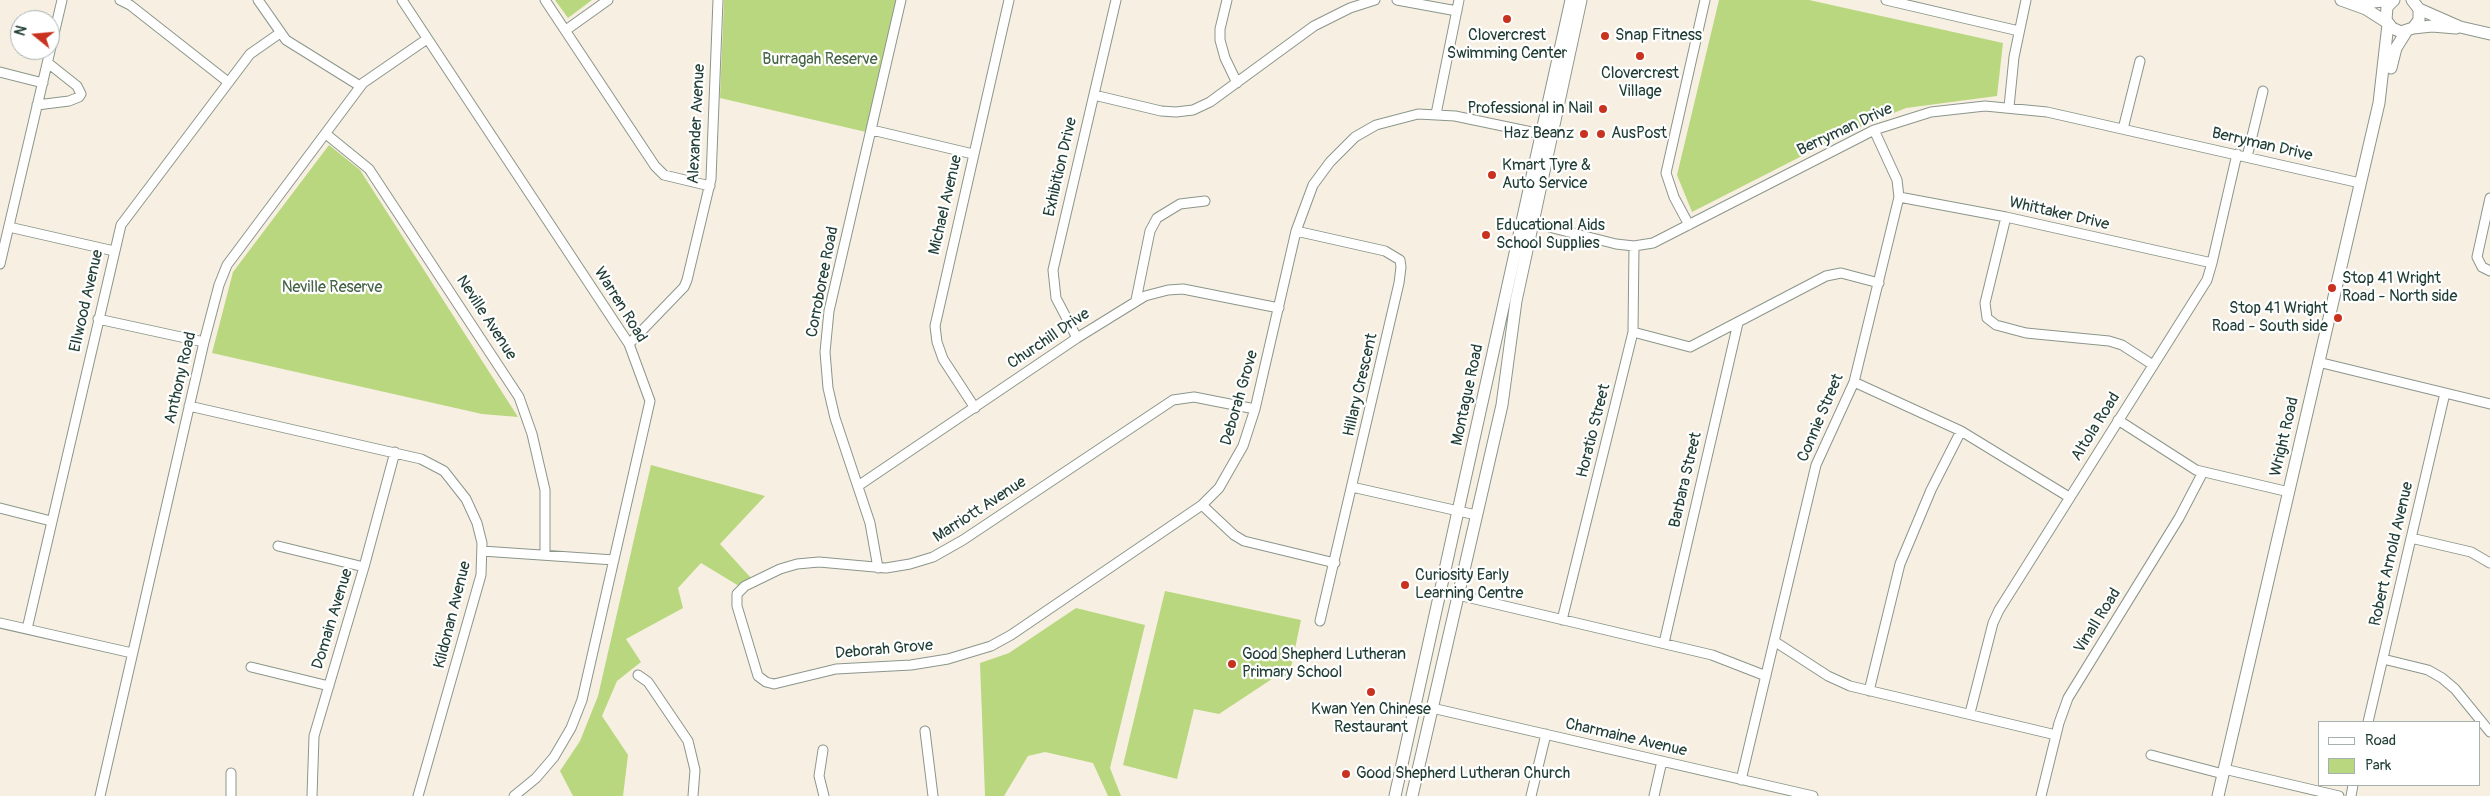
<!DOCTYPE html>
<style>
body{margin:0}
#map{position:relative;width:2490px;height:796px;overflow:hidden;background:#f7f0e2;font-family:Pangolin,sans-serif}
canvas{display:block}
.legend{position:absolute;left:2318px;top:721px;width:162px;height:65px;box-sizing:border-box;background:#fff;border:1px solid #a5b1ae;margin:0;padding:6px 9px;list-style:none;font-size:15px;color:#1f3d34}
.legend li{display:flex;align-items:center;gap:10px;height:25px}
.legend b{width:25px;border:1px solid #a5b1ae}
.north{position:absolute;left:10px;top:10px;width:50px;height:50px;box-sizing:border-box;background:#fff;border:1px solid #a5b1ae;border-radius:50%;rotate:287deg;font-size:14px;font-weight:700;line-height:20px;text-align:center;color:#1f3d34}
.north::after{content:'';display:block;margin:auto;width:18px;height:22px;background:#c8321e;clip-path:polygon(50% 0,100% 100%,50% 72%,0 100%)}
</style>
<div id="map">
<canvas width="2490" height="796"></canvas>
<ul class="legend">
<li><b style="height:6px;background:#fff"></b>Road</li>
<li><b style="height:14px;background:#b9d77e"></b>Park</li>
</ul>
<div class="north">N</div>
</div>
<script>
const g = document.querySelector('canvas').getContext('2d');
g.lineJoin = 'round';
function fill(path, color) {
  g.fillStyle = color;
  g.fill(path, 'evenodd');
}
function poly(rows) {
  const path = new Path2D();
  for (const r of rows) {
    path.moveTo(r[0], r[1]);
    for (let i = 2; i < r.length; i += 2) path.lineTo(r[i], r[i + 1]);
  }
  return path;
}
function trace(path, color, width, dash) {
  g.strokeStyle = color;
  g.lineWidth = width;
  g.lineCap = dash ? 'butt' : 'round';
  g.setLineDash(dash || []);
  g.stroke(path);
}
function write(font, color, halo, rows, align = 'center') {
  g.font = font + ' Pangolin,sans-serif';
  g.lineWidth = 4.5;
  g.setLineDash([]);
  g.textBaseline = 'middle';
  g.strokeStyle = halo;
  g.fillStyle = color;
  for (const [text, x, y, turn = 0] of rows) {
    g.save();
    g.translate(x, y);
    g.rotate((+turn || 0) * Math.PI / 180);
    g.textAlign = isNaN(turn) ? turn : align;
    if (halo) g.strokeText(text, 0, 0);
    g.fillText(text, 0, 0);
    g.restore();
  }
}
fill(poly([
 [555,0,592,0,568,18],
 [724,0,896,0,866,132,720,98],
 [1719,0,1809,0,2003,43,1997,96,1906,108,1855,129,1692,212,1677,175],
 [329,145,360,170,518,417,482,414,212,353,233,272],
 [651,465,765,496,720,544,752,579,739,586,701,563,678,588,683,608,626,639,641,662,617,681,602,716,628,755,623,796,573,796,560,771,580,741,598,696],
 [1165,591,1301,620,1289,677,1278,675,1219,714,1194,709,1177,779,1123,765],
 [1076,608,1145,625,1110,768,1121,796,1108,796,1093,763,1045,752,1028,756,1004,796,985,796,980,663,1009,653]
]), '#b9d77e');
const street = poly([
 [120,0,130,5,228,82],
 [258,0,286,40,360,86],
 [402,0,629,344,650,401,582,700,571,728,554,757,536,778,514,796],
 [545,0,655,166,664,175,710,186],
 [1227,0,1220,29,1220,40,1225,58,1237,83],
 [1397,0,1457,11],
 [1886,0,2019,31],
 [566,30,608,0],
 [0,72,43,83],
 [1094,95,1161,111,1176,112,1193,110,1210,102,1314,26,1350,8,1375,0],
 [37,105,69,101,79,97,81,94,77,86,48,63],
 [2009,107,2014,57,2026,0],
 [1436,114,1459,0],
 [2123,129,2140,61],
 [872,130,973,154],
 [326,134,369,169,519,397,532,434,545,490,545,554],
 [2247,157,2263,91],
 [1899,197,2006,217,2212,263],
 [2490,198,2477,257,2482,267,2490,271],
 [2006,217,1985,303,1987,318,1996,325,2026,333,2109,341,2122,345,2153,365],
 [1533,223,1616,244,1634,246,1653,243,1874,130,1931,112,1985,106,2047,112,2360,183],
 [1689,225,1674,197,1666,173,1705,0],
 [9,227,114,251],
 [1296,231,1385,251,1400,260,1401,267,1399,283,1320,621],
 [0,264,62,0],
 [1136,300,1150,231,1157,218,1180,204,1205,201],
 [98,319,204,342],
 [1633,332,1690,347,1826,276,1841,273,1879,283],
 [1077,338,1056,298,1053,270,1116,0],
 [629,344,684,287,687,280,711,179,718,0],
 [2318,362,2490,404],
 [1854,382,1961,431,2069,497],
 [189,406,421,459,444,471,466,499,477,523,482,543,481,575,418,796],
 [975,408,943,359,937,342,935,326,1009,0],
 [1255,409,1194,397,1173,400,963,540,933,557,910,564,886,568,819,562,797,564,780,569,745,586,737,594,737,606,758,676,766,682,774,684,836,669,911,665,948,659,991,646,1011,635,1202,505,1219,488,1243,446,1255,409,1296,231,1313,185,1330,162,1355,137,1376,125,1418,114,1455,116,1541,134],
 [2118,420,2196,470,2289,492],
 [858,486,1077,338,1145,296,1168,290,1183,289,1279,308],
 [1352,487,1476,515],
 [1202,505,1234,535,1244,541,1335,563],
 [0,508,51,521],
 [2411,538,2471,552,2490,563],
 [278,546,364,567],
 [482,551,614,560],
 [878,568,870,523,835,418,828,388,825,352,829,311,901,0],
 [1458,595,1712,655,1766,676],
 [1562,620,1633,332,1634,246],
 [0,623,132,653],
 [27,629,121,225,250,54,280,33],
 [1774,641,1828,676,1850,686,2056,735],
 [1664,643,1738,323],
 [2383,659,2428,670,2442,678,2455,689,2490,732],
 [251,667,329,686],
 [638,675,648,682,688,741,695,770,693,796],
 [1869,691,1900,564,1931,490,1961,431],
 [1432,708,1813,796],
 [1970,713,1993,623,1999,610,2207,280,2212,263,2237,154],
 [2368,722,2445,393],
 [925,731,933,796],
 [823,750,819,776,824,796],
 [2151,755,2223,774],
 [2224,769,2339,796],
 [1741,780,1816,465,1854,382,1899,197,1897,180,1874,130],
 [100,796,204,342,219,285,227,265,363,83,427,39],
 [231,796,231,773],
 [312,796,314,736,364,567,395,452],
 [1531,796,1546,734],
 [1654,796,1662,761],
 [2041,796,2059,723,2068,698,2179,518,2203,472],
 [2351,796,2353,785]
]);
const secondary = poly([
 [2341,0,2366,9,2388,23],
 [2360,0,2373,2,2394,0],
 [2394,0,2387,7,2386,20,2392,28,2401,32,2413,28,2419,20,2419,9,2412,0],
 [2419,9,2460,27,2490,34],
 [2413,28,2432,26,2456,28],
 [2391,68,2396,48,2406,32],
 [1395,796,1571,0],
 [1412,796,1502,405,1516,301,1581,0],
 [2218,796,2379,103,2388,24]
]);
trace(street, '#8b968b', 11);
trace(secondary, '#8b968b', 13);
trace(street, '#fff', 9);
trace(secondary, '#fff', 11);
for (const [x, y, r, color] of [
 [1507,19,5,"#c8321e"],
 [1605,36,5,"#c8321e"],
 [1640,56,5,"#c8321e"],
 [1603,109,5,"#c8321e"],
 [1584,134,5,"#c8321e"],
 [1601,134,5,"#c8321e"],
 [1492,175,5,"#c8321e"],
 [1486,235,5,"#c8321e"],
 [2332,288,5,"#c8321e"],
 [2338,318,5,"#c8321e"],
 [1405,585,5,"#c8321e"],
 [1232,664,5,"#c8321e"],
 [1371,692,5,"#c8321e"],
 [1346,774,5,"#c8321e"]
]) {
  const dot = new Path2D();
  dot.arc(x, y, r, 0, 2 * Math.PI);
  g.fillStyle = color;
  g.fill(dot);
  trace(dot, '#fff', 2);
}
write('16px', '#1f3d34', '#fff', [
 ["Clovercrest",1507,36,"center"],
 ["Swimming Center",1507,54,"center"],
 ["Snap Fitness",1615,36],
 ["Clovercrest",1640,74,"center"],
 ["Village",1640,92,"center"],
 ["Professional in Nail",1593,109,"right"],
 ["Haz Beanz",1574,134,"right"],
 ["AusPost",1611,134],
 ["Kmart Tyre &",1502,166],
 ["Auto Service",1502,184],
 ["Educational Aids",1496,226],
 ["School Supplies",1496,244],
 ["Stop 41 Wright",2342,279],
 ["Road - North side",2342,297],
 ["Stop 41 Wright",2328,309,"right"],
 ["Road - South side",2328,327,"right"],
 ["Curiosity Early",1415,576],
 ["Learning Centre",1415,594],
 ["Good Shepherd Lutheran",1242,655],
 ["Primary School",1242,673],
 ["Kwan Yen Chinese",1371,710,"center"],
 ["Restaurant",1371,728,"center"],
 ["Good Shepherd Lutheran Church",1356,774]
], 'left');
write('16px', '#466446', '#fff', [
 ["Burragah Reserve",820,60],
 ["Neville Reserve",332,288]
]);
write('16px', '#1f3d34', '#fff', [
 ["Alexander Avenue",697,124,-87],
 ["Berryman Drive",1845,130,-25],
 ["Berryman Drive",2262,145,13],
 ["Exhibition Drive",1061,167,-77],
 ["Michael Avenue",946,205,-77],
 ["Whittaker Drive",2059,214,13],
 ["Corroboree Road",823,282,-79],
 ["Ellwood Avenue",87,301,-77],
 ["Warren Road",620,305,58],
 ["Neville Avenue",486,318,57],
 ["Churchill Drive",1049,339,-34],
 ["Anthony Road",181,378,-77],
 ["Hillary Crescent",1361,385,-77],
 ["Montague Road",1468,395,-78],
 ["Deborah Grove",1240,398,-74],
 ["Connie Street",1821,418,-67],
 ["Altola Road",2096,427,-58],
 ["Horatio Street",1594,431,-76],
 ["Wright Road",2285,437,-77],
 ["Barbara Street",1686,480,-77],
 ["Marriott Avenue",980,510,-33],
 ["Robert Arnold Avenue",2392,554,-77],
 ["Kildonan Avenue",453,615,-76],
 ["Domain Avenue",333,619,-73],
 ["Vinall Road",2098,621,-58],
 ["Deborah Grove",884,650,-5],
 ["Charmaine Avenue",1626,738,13]
]);
</script>
